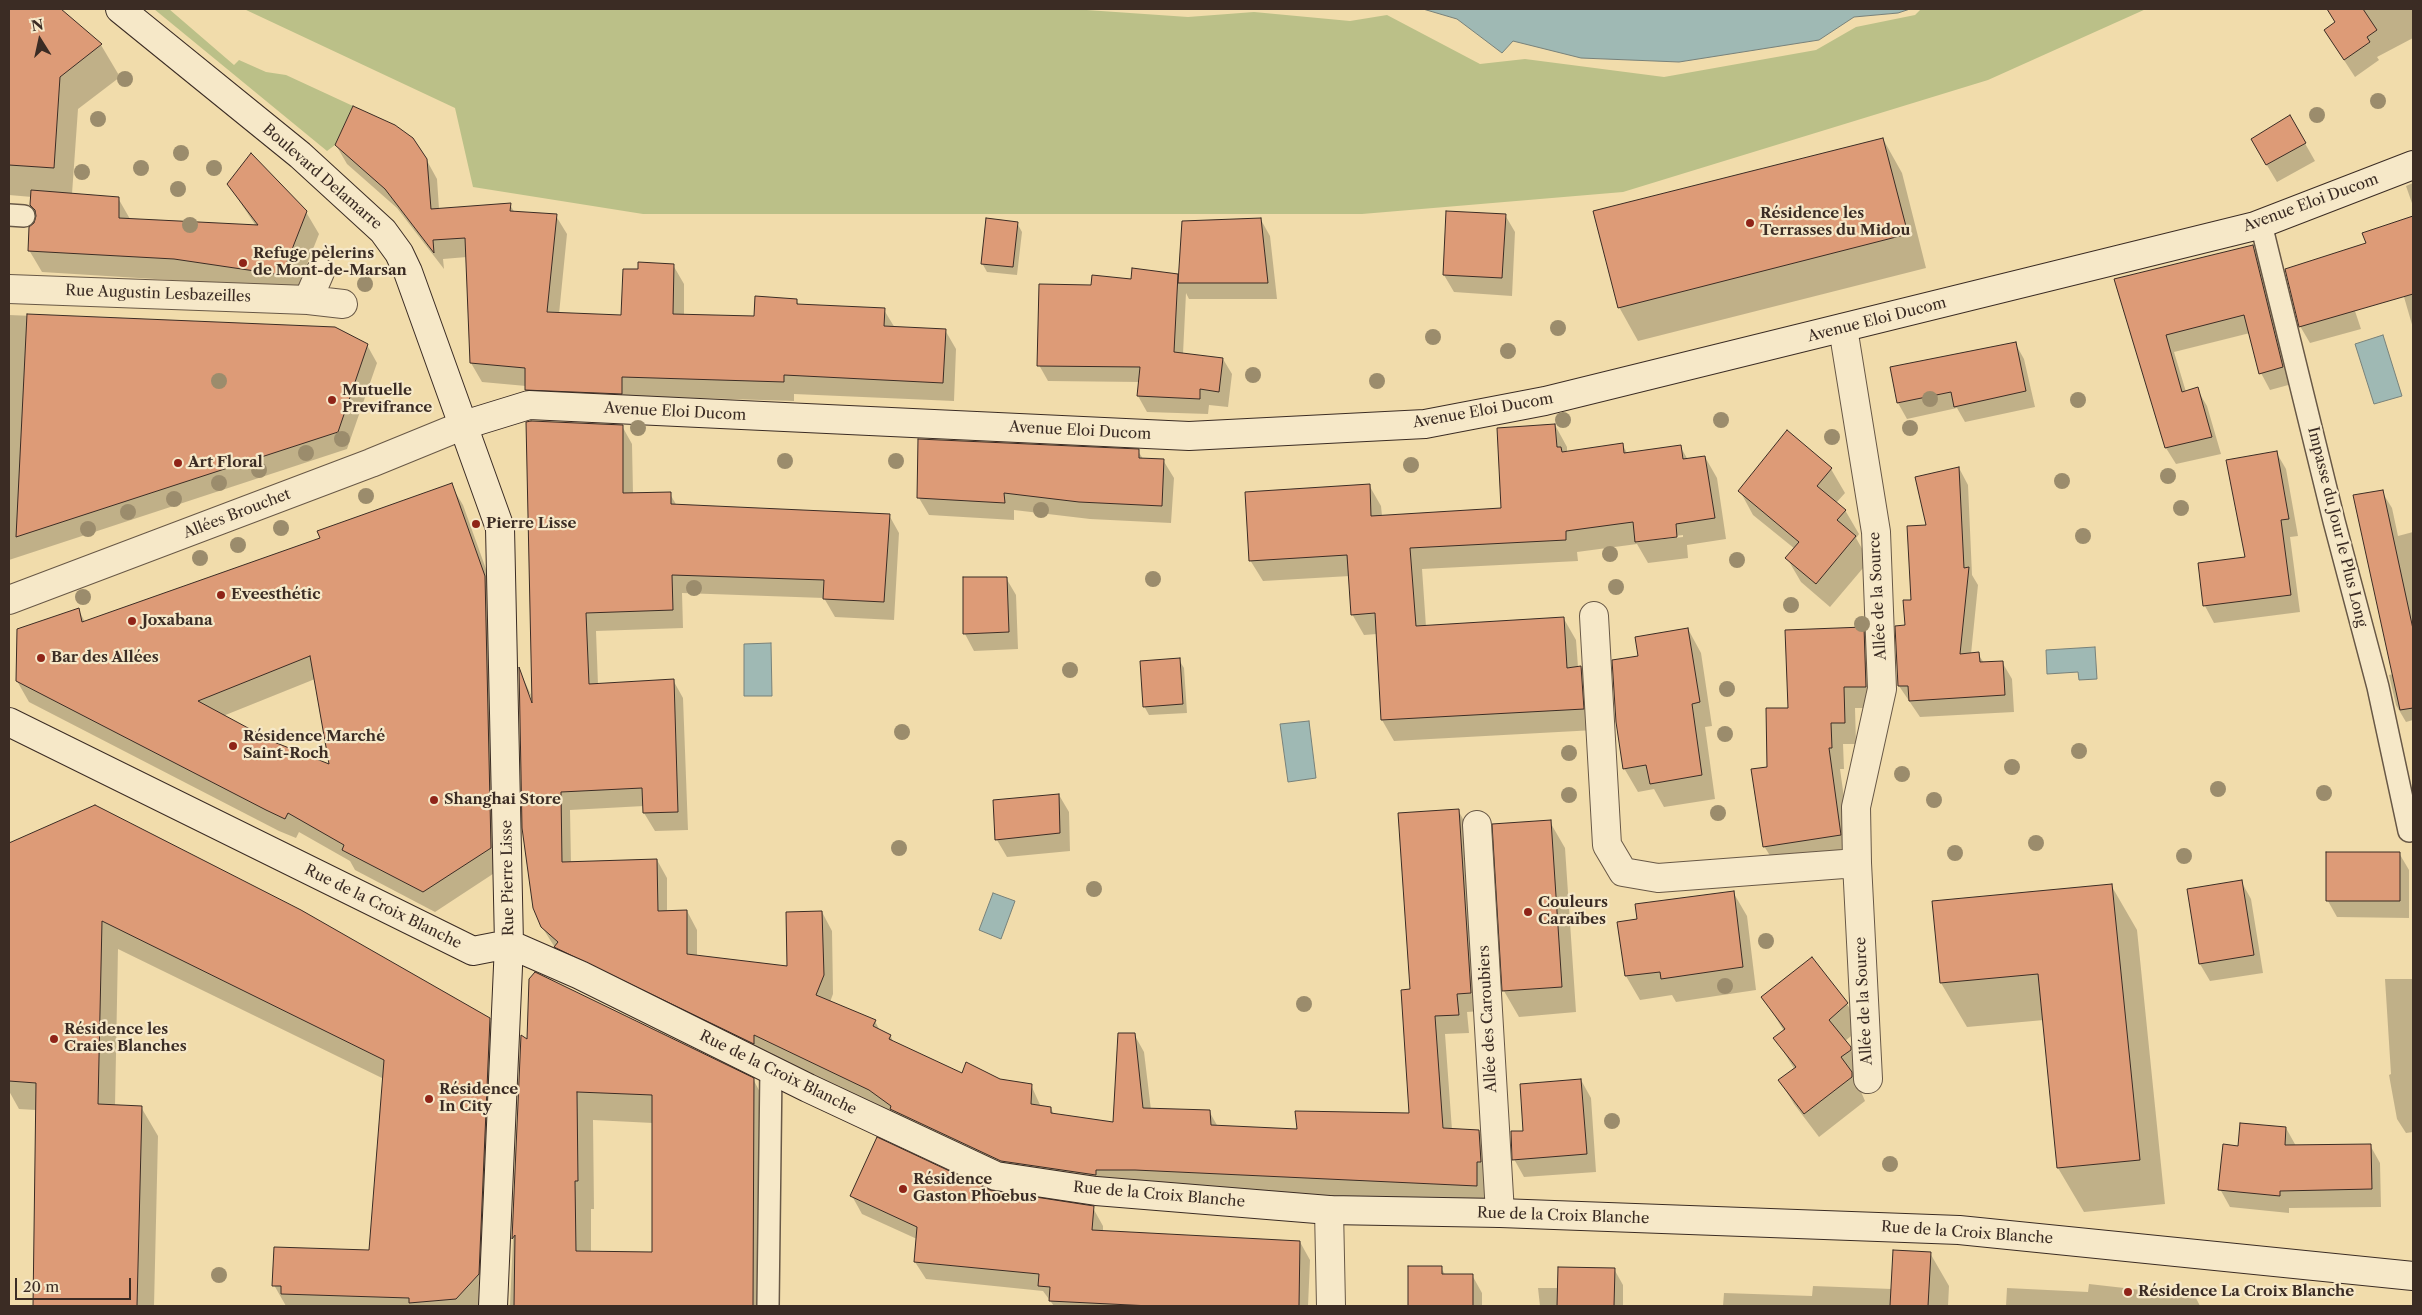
<!DOCTYPE html>
<meta charset="utf-8">
<style>
body{margin:0}
#map{position:relative;width:2422px;height:1315px;overflow:hidden;background:#f1dcab;font-family:"Libre Caslon Text",serif}
canvas{display:block}
.frame{position:absolute;inset:0;border:10px solid #3b2c24;pointer-events:none}
.north{position:absolute;left:15px;top:15px;width:50px;height:50px;-webkit-text-stroke:4px #f6e8c8;paint-order:stroke;rotate:350deg;font-size:14px;font-weight:700;line-height:20px;text-align:center;color:#3b2c24}
.north::after{content:'';display:block;margin:auto;width:18px;height:22px;background:#3b2c24;clip-path:polygon(50% 0,100% 100%,50% 72%,0 100%)}
.scale{position:absolute;left:15px;top:1278px;width:116px;height:22px;box-sizing:border-box;border:2px solid #3b2c24;border-top:0;padding-left:6px;font-size:15px;line-height:18px;white-space:nowrap;color:#3b2c24;-webkit-text-stroke:4px #f6e8c8;paint-order:stroke}
</style>
<div id="map">
<canvas width="2422" height="1315"></canvas>
<div class="frame"></div>
<div class="north">N</div>
<div class="scale">20 m</div>
</div>
<script>
const g = document.querySelector('canvas').getContext('2d');
g.lineJoin = 'round';
function fill(path, color) {
  g.fillStyle = color;
  g.fill(path, 'evenodd');
}
function poly(rows) {
  const path = new Path2D();
  for (const r of rows) {
    path.moveTo(r[0], r[1]);
    for (let i = 2; i < r.length; i += 2) path.lineTo(r[i], r[i + 1]);
  }
  return path;
}
function trace(path, color, width, dash) {
  g.strokeStyle = color;
  g.lineWidth = width;
  g.lineCap = dash ? 'butt' : 'round';
  g.setLineDash(dash || []);
  g.stroke(path);
}
function write(font, color, halo, rows, align = 'center') {
  g.font = font + ' "Libre Caslon Text",serif';
  g.lineWidth = 4.5;
  g.setLineDash([]);
  g.textBaseline = 'middle';
  g.strokeStyle = halo;
  g.fillStyle = color;
  for (const [text, x, y, turn = 0] of rows) {
    g.save();
    g.translate(x, y);
    g.rotate((+turn || 0) * Math.PI / 180);
    g.textAlign = isNaN(turn) ? turn : align;
    if (halo) g.strokeText(text, 0, 0);
    g.fillText(text, 0, 0);
    g.restore();
  }
}
fill(poly([
 [154,9,169,9,234,65,239,60,266,72,286,75,353,106,335,145,327,151],
 [244,9,1072,9,1188,17,1254,12,1350,21,1387,15,1480,64,1525,59,1664,77,1816,50,1856,27,1915,15,1921,9,2146,9,1988,80,1623,192,1362,214,643,214,473,187,455,108]
]), '#bbc088');
const water = poly([
 [1423,9,1910,9,1898,13,1854,17,1819,40,1679,62,1581,58,1513,41,1502,53,1457,19,1423,9],
 [2383,335,2402,396,2374,404,2355,344,2383,335],
 [771,643,772,696,744,696,744,644,771,643],
 [2095,647,2097,679,2079,680,2078,672,2047,674,2046,650,2095,647],
 [1309,721,1316,778,1288,782,1280,724,1309,721],
 [993,893,1015,901,1001,939,979,930,993,893]
]);
fill(water, '#9fb9b4');
trace(water, '#77817a', 1);
fill(poly([
 [9,9,59,9,101,45,120,77,78,109,72,194,118,198,130,219,256,226,228,184,306,212,319,234,294,297,187,281,42,272,29,250,38,216,31,205,32,197,9,195],
 [2346,9,2413,9,2413,38,2377,57,2379,60,2355,77,2325,31,2337,23,2333,17],
 [2290,117,2315,161,2277,182,2262,157],
 [1883,139,1902,173,1926,268,1638,341,1619,307],
 [336,145,426,159,437,179,439,209,510,205,515,213,556,216,567,234,559,314,622,317,639,271,673,265,684,284,684,316,755,318,796,300,799,305,884,310,895,328,945,330,956,349,954,401,794,394,794,401,632,396,633,412,537,408,526,386,482,382,471,363,467,257,443,259,444,269,397,208,347,164],
 [2413,183,2413,206,2406,186],
 [1505,215,1515,232,1512,296,1454,292,1444,275],
 [1261,220,1270,236,1277,299,1189,299,1186,293,1183,354,1223,359,1232,374,1228,407,1209,405,1208,414,1147,412,1138,396,1140,382,1048,381,1039,365,1092,286,1177,275,1180,280],
 [1017,223,1022,232,1017,275,987,272,982,263],
 [2253,246,2262,263,2292,384,2270,390,2261,373,2250,333,2174,352,2186,392,2197,389,2207,406,2221,454,2176,464,2166,448,2116,280],
 [2342,272,2361,329,2310,343,2300,326],
 [2413,287,2413,328,2402,290],
 [9,315,335,328,367,345,377,363,347,449,9,560],
 [2015,343,2024,359,2035,407,1965,422,1957,408,1907,419,1898,403],
 [1555,425,1567,447,1567,452,1622,444,1627,453,1680,446,1688,460,1705,457,1717,478,1726,539,1687,545,1688,558,1648,563,1637,544,1577,552,1578,561,1422,569,1426,627,1564,619,1576,640,1578,667,1581,667,1593,688,1595,730,1394,741,1382,720,1377,634,1364,635,1352,614,1350,576,1263,581,1250,560,1369,485,1381,506,1382,516,1502,509],
 [1683,535,1683,537,1637,542,1637,541],
 [622,426,632,444,633,494,670,494,677,506,889,515,899,533,894,620,835,617,824,598,682,593,683,628,596,631,598,685,673,680,683,698,688,830,655,831,644,813,644,806,570,810,571,863,657,860,667,878,667,912,687,911,697,930,697,956,788,967,822,912,832,931,833,994,830,1002,875,1021,880,1031,890,1035,894,1043,962,1074,1031,1085,1041,1107,1051,1108,1054,1115,1114,1123,1134,1034,1144,1052,1151,1110,1209,1111,1218,1127,1299,1130,1410,1114,1411,990,1458,810,1468,828,1481,1011,1467,1012,1469,1033,1445,1034,1452,1130,1479,1131,1489,1149,1487,1204,1106,1188,1012,1179,566,965,542,927,520,672,532,697],
 [529,692,535,708,529,698],
 [1138,451,1143,459,1163,460,1174,478,1171,523,1090,519,1014,510,1014,520,929,515,919,498],
 [2276,452,2286,469,2298,536,2290,537,2300,612,2214,623,2205,606,2247,558],
 [1959,468,1968,485,1972,575,1978,585,1971,654,1978,654,1984,663,2002,662,2012,679,2014,712,1920,717,1899,686,1906,627,1928,526],
 [1831,469,1845,493,1836,503,1845,510,1859,534,1856,538,1869,561,1830,607,1801,582,1787,558,1795,549,1753,515,1740,491],
 [451,485,463,505,496,597,502,868,435,912,355,870,350,861,299,832,296,838,279,831,29,702,17,681,78,609,85,622,322,538],
 [315,679,330,766,274,743,223,716],
 [2382,492,2392,508,2398,536,2413,532,2413,720,2406,722,2396,705,2389,675,2393,674],
 [964,578,1006,578,1016,595,1018,649,974,651,965,634],
 [1863,628,1875,649,1878,708,1855,708,1856,744,1843,744,1844,769,1840,769,1852,856,1777,867,1764,846,1768,768,1790,709],
 [1688,629,1701,653,1712,726,1705,727,1715,799,1664,807,1654,789,1638,792,1624,768,1639,657],
 [1179,660,1184,668,1187,713,1149,715,1144,706],
 [1059,795,1069,812,1070,851,1007,857,997,840],
 [95,807,489,1019,506,1048,495,1306,286,1306,274,1285,370,1252,384,1079,118,949,115,1106,141,1107,158,1136,154,1306,34,1306,36,1110,19,1109,9,1091,9,844],
 [1550,822,1565,848,1576,1012,1519,1017,1504,991],
 [2399,853,2409,870,2409,918,2337,917,2328,901],
 [2241,881,2251,899,2263,973,2210,981,2200,964],
 [2111,885,2137,930,2165,1204,2084,1212,2058,1168,2044,1020,1967,1027,1941,983],
 [1733,892,1747,916,1756,990,1676,1002,1672,995,1640,1000,1626,976,1618,923,1638,920],
 [1812,959,1847,1004,1861,1028,1845,1041,1864,1072,1856,1080,1865,1101,1819,1137,1794,1104,1780,1081,1795,1070,1775,1038,1784,1031,1763,997],
 [2385,979,2413,979,2413,1132,2406,1133,2397,1119,2389,1075,2391,1074],
 [522,1037,528,1041,753,1079,769,1109,769,1306,510,1306],
 [593,1120,653,1123,653,1253,591,1252,591,1209,594,1209],
 [1581,1080,1591,1098,1596,1172,1524,1177,1514,1159,1525,1132],
 [2286,1128,2296,1146,2370,1145,2380,1163,2381,1207,2289,1208,2289,1213,2230,1207,2220,1189,2239,1148],
 [989,1191,1093,1208,1103,1226,1103,1232,1300,1242,1310,1260,1308,1306,1054,1306,1043,1291,926,1279,915,1262,917,1239,862,1214,852,1196],
 [1930,1253,1949,1286,1948,1306,1723,1306,1724,1293,1812,1296,1813,1286,1892,1289],
 [1409,1268,1441,1268,1446,1276,1472,1275,1482,1293,1482,1306,1409,1306],
 [1614,1269,1623,1285,1623,1306,1540,1306,1538,1288,1559,1288],
 [2089,1284,2195,1296,2200,1306,2006,1306,2007,1288,2088,1292]
]), '#0003');
const building = poly([
 [9,9,61,9,102,44,60,77,54,168,9,165,9,9],
 [2327,9,2363,9,2377,30,2367,37,2370,42,2344,60,2324,30,2335,22,2327,9],
 [353,106,395,125,413,138,427,159,431,209,511,203,510,211,557,214,547,312,621,315,623,269,638,269,638,262,674,264,673,314,754,316,755,296,797,299,797,304,885,308,884,326,946,329,943,383,784,375,784,382,622,377,622,394,525,390,525,368,470,363,465,238,433,240,434,253,385,189,335,145,353,106],
 [2290,115,2306,143,2266,165,2251,139,2290,115],
 [1883,138,1908,234,1618,308,1593,211,1883,138],
 [251,153,307,211,282,275,174,259,28,251,29,227,34,223,36,216,35,210,30,205,31,190,119,197,119,218,258,225,227,184,251,153],
 [1446,211,1506,214,1502,278,1443,275,1446,211],
 [2413,216,2413,294,2299,327,2285,269,2366,243,2362,233,2413,216],
 [986,218,1018,222,1013,267,981,264,986,218],
 [1261,218,1268,283,1178,283,1182,221,1261,218],
 [2253,245,2283,367,2259,374,2244,315,2166,335,2182,392,2198,387,2212,437,2165,448,2114,279,2253,245],
 [1132,268,1178,274,1174,352,1223,358,1219,392,1200,389,1200,399,1137,396,1140,367,1037,366,1039,284,1091,285,1092,275,1131,279,1132,268],
 [27,314,335,327,368,344,338,432,16,537,27,314],
 [2016,342,2026,391,1954,407,1951,392,1897,403,1890,367,2016,342],
 [531,421,623,425,623,493,671,492,671,504,890,514,884,602,823,599,824,580,672,575,673,610,586,613,589,684,674,679,678,812,643,813,642,788,561,792,562,862,657,859,658,911,687,910,687,954,787,966,786,912,822,911,824,975,816,995,876,1020,873,1026,891,1035,889,1039,962,1073,966,1062,1000,1079,1032,1084,1031,1104,1051,1107,1051,1113,1113,1122,1118,1033,1135,1033,1143,1108,1210,1110,1211,1125,1297,1129,1295,1111,1409,1113,1401,990,1410,989,1398,813,1459,809,1471,993,1457,994,1459,1015,1435,1016,1443,1128,1479,1130,1481,1162,1477,1162,1477,1186,1135,1170,1096,1170,1096,1175,1001,1161,890,1109,891,1106,869,1090,754,1035,754,1044,554,947,558,942,541,927,533,908,522,828,519,667,532,703,526,422,531,421],
 [1555,424,1557,447,1561,447,1562,452,1623,443,1624,453,1681,445,1683,459,1705,456,1715,518,1676,524,1677,537,1635,542,1633,522,1566,531,1566,540,1410,548,1416,626,1564,617,1567,668,1581,666,1584,709,1381,720,1375,613,1351,615,1347,555,1249,561,1245,492,1370,484,1371,516,1501,508,1497,428,1555,424],
 [1787,430,1832,468,1817,486,1846,510,1837,520,1856,536,1816,584,1785,558,1799,542,1738,491,1787,430],
 [918,439,1139,449,1139,458,1164,459,1162,506,1079,502,1004,493,1005,503,917,498,918,439],
 [2277,451,2289,519,2281,520,2291,595,2203,606,2198,563,2245,557,2226,460,2277,451],
 [1959,467,1964,568,1969,567,1960,654,1979,652,1980,662,2003,661,2005,695,1909,701,1908,686,1898,686,1895,626,1905,625,1903,600,1911,600,1907,526,1926,525,1915,477,1959,467],
 [452,483,485,576,491,848,423,892,342,850,344,845,288,813,285,819,266,810,16,681,17,629,79,608,82,622,320,538,317,531,452,483],
 [310,656,329,764,274,742,198,701,310,656],
 [2383,490,2413,629,2413,708,2400,710,2353,495,2383,490],
 [963,577,1007,577,1009,632,963,634,963,577],
 [1864,627,1866,687,1844,687,1845,723,1831,723,1832,748,1829,748,1841,835,1763,847,1751,769,1767,767,1766,708,1788,708,1785,630,1864,627],
 [1688,628,1700,702,1692,704,1702,775,1650,784,1646,765,1623,769,1616,722,1612,660,1638,656,1635,637,1688,628],
 [1180,658,1183,704,1143,707,1140,661,1180,658],
 [1059,794,1060,833,995,840,993,800,1059,794],
 [95,805,301,910,490,1018,479,1274,456,1299,409,1303,409,1298,281,1294,281,1286,272,1286,274,1247,369,1250,384,1060,102,921,98,1104,142,1106,137,1306,33,1306,36,1083,9,1081,9,843,95,805],
 [1551,820,1562,987,1502,991,1492,824,1551,820],
 [2326,852,2400,852,2400,901,2326,901,2326,852],
 [2242,880,2254,955,2199,964,2187,889,2242,880],
 [2112,884,2140,1160,2057,1168,2038,974,1940,983,1932,901,2112,884],
 [1734,891,1743,967,1661,979,1660,972,1625,976,1617,922,1637,919,1635,904,1734,891],
 [1812,957,1848,1003,1829,1020,1851,1047,1851,1050,1841,1057,1852,1072,1852,1077,1804,1114,1778,1080,1796,1067,1773,1038,1785,1029,1761,997,1812,957],
 [535,972,754,1078,753,1306,514,1306,515,1235,512,1239,521,1035,527,1039,529,979,535,972],
 [577,1092,652,1095,652,1252,576,1251,575,1181,578,1181,577,1092],
 [1581,1079,1587,1154,1512,1160,1511,1131,1523,1131,1520,1084,1581,1079],
 [2240,1123,2286,1127,2285,1145,2371,1144,2372,1189,2280,1191,2280,1196,2218,1190,2223,1144,2238,1146,2240,1123],
 [877,1137,990,1190,1094,1206,1092,1230,1300,1241,1299,1306,1151,1306,1049,1301,1050,1287,1038,1286,1039,1274,914,1262,917,1227,850,1196,877,1137],
 [1893,1250,1931,1252,1928,1306,1890,1306,1893,1250],
 [1408,1266,1442,1266,1442,1274,1473,1274,1473,1306,1408,1306,1408,1266],
 [1558,1267,1615,1268,1614,1306,1557,1306,1558,1267]
]);
fill(building, '#dd9b77');
trace(building, '#3b2c24', 1);
const lane = poly([
 [9,215,24,216],
 [2261,224,2334,521,2378,687,2409,831],
 [768,1306,771,1069]
]);
const street = poly([
 [9,289,308,300,343,304],
 [308,300,320,272],
 [9,600,371,463,464,425],
 [1594,616,1607,845,1623,872,1658,878,1857,863,1856,807,1882,689,1876,532,1843,328],
 [1477,825,1500,1213],
 [1857,863,1868,1079],
 [1329,1210,1331,1306]
]);
const secondary = poly([
 [120,9,300,155,383,231,399,253,408,272,500,528,509,944,493,1306],
 [464,425,529,405,1189,436,1425,424,1545,401,2255,226,2413,165],
 [9,722,473,951,509,944,580,975,808,1088,996,1176,1096,1191,1329,1210,1500,1213,1959,1230,2413,1276]
]);
trace(lane, '#685846', 24);
trace(street, '#685846', 30);
trace(secondary, '#3b2c24', 30);
trace(lane, '#f6e8c8', 21);
trace(street, '#f6e8c8', 28);
trace(secondary, '#f6e8c8', 28);
g.fillStyle = '#9b8c6c';
for (const [x, y] of [
 [125,79],
 [2378,101],
 [2317,115],
 [98,119],
 [181,153],
 [141,168],
 [214,168],
 [82,172],
 [178,189],
 [190,225],
 [365,284],
 [1558,328],
 [1433,337],
 [1508,351],
 [1253,375],
 [219,381],
 [1377,381],
 [1930,399],
 [2078,400],
 [1563,420],
 [1721,420],
 [638,428],
 [1910,428],
 [1832,437],
 [342,439],
 [306,453],
 [785,461],
 [896,461],
 [1411,465],
 [259,470],
 [2168,476],
 [2062,481],
 [219,483],
 [366,496],
 [174,499],
 [2181,508],
 [1041,510],
 [128,512],
 [281,528],
 [88,529],
 [2083,536],
 [238,545],
 [1610,554],
 [200,558],
 [1737,560],
 [1153,579],
 [1616,587],
 [694,588],
 [83,597],
 [1791,605],
 [1862,624],
 [1070,670],
 [1727,689],
 [902,732],
 [1725,734],
 [2079,751],
 [1569,753],
 [2012,767],
 [1902,774],
 [2218,789],
 [2324,793],
 [1569,795],
 [1934,800],
 [1718,813],
 [2036,843],
 [899,848],
 [1955,853],
 [2184,856],
 [1094,889],
 [1766,941],
 [1725,986],
 [1304,1004],
 [1612,1121],
 [1890,1164],
 [219,1275]
]) {
  g.beginPath();
  g.arc(x, y, 8, 0, 2 * Math.PI);
  g.fill();
}
for (const [x, y, r, color] of [
 [1750,223,5,"#8f2418"],
 [243,263,5,"#8f2418"],
 [332,400,5,"#8f2418"],
 [178,463,5,"#8f2418"],
 [476,524,5,"#8f2418"],
 [221,595,5,"#8f2418"],
 [132,621,5,"#8f2418"],
 [41,658,5,"#8f2418"],
 [233,746,5,"#8f2418"],
 [434,800,5,"#8f2418"],
 [1528,912,5,"#8f2418"],
 [54,1039,5,"#8f2418"],
 [429,1099,5,"#8f2418"],
 [903,1189,5,"#8f2418"],
 [2128,1292,5,"#8f2418"]
]) {
  const dot = new Path2D();
  dot.arc(x, y, r, 0, 2 * Math.PI);
  g.fillStyle = color;
  g.fill(dot);
  trace(dot, '#f6e8c8', 2);
}
write('15px', '#3b2c24', '#f6e8c8', [
 ["Boulevard Delamarre",322,177,41],
 ["Avenue Eloi Ducom",2311,203,-20],
 ["Rue Augustin Lesbazeilles",158,294,2],
 ["Avenue Eloi Ducom",1877,320,-14],
 ["Avenue Eloi Ducom",1483,411,-10],
 ["Avenue Eloi Ducom",675,412,3],
 ["Avenue Eloi Ducom",1080,431,3],
 ["Allées Brouchet",237,514,-21],
 ["Impasse du Jour le Plus Long",2337,527,76],
 ["Allée de la Source",1878,596,-93],
 ["Rue Pierre Lisse",508,878,-91],
 ["Rue de la Croix Blanche",383,907,26],
 ["Allée de la Source",1864,1001,-93],
 ["Allée des Caroubiers",1488,1019,-93],
 ["Rue de la Croix Blanche",778,1073,26],
 ["Rue de la Croix Blanche",1159,1195,5],
 ["Rue de la Croix Blanche",1563,1216,2],
 ["Rue de la Croix Blanche",1967,1233,4]
]);
write('bold 15px', '#3b2c24', '#f6e8c8', [
 ["Résidence les",1760,214],
 ["Terrasses du Midou",1760,231],
 ["Refuge pèlerins",253,254],
 ["de Mont-de-Marsan",253,271],
 ["Mutuelle",342,391],
 ["Previfrance",342,408],
 ["Art Floral",188,463],
 ["Pierre Lisse",486,524],
 ["Eveesthétic",231,595],
 ["Joxabana",142,621],
 ["Bar des Allées",51,658],
 ["Résidence Marché",243,737],
 ["Saint-Roch",243,754],
 ["Shanghai Store",444,800],
 ["Couleurs",1538,903],
 ["Caraïbes",1538,920],
 ["Résidence les",64,1030],
 ["Craies Blanches",64,1047],
 ["Résidence",439,1090],
 ["In City",439,1107],
 ["Résidence",913,1180],
 ["Gaston Phoebus",913,1197],
 ["Résidence La Croix Blanche",2138,1292]
], 'left');
</script>
